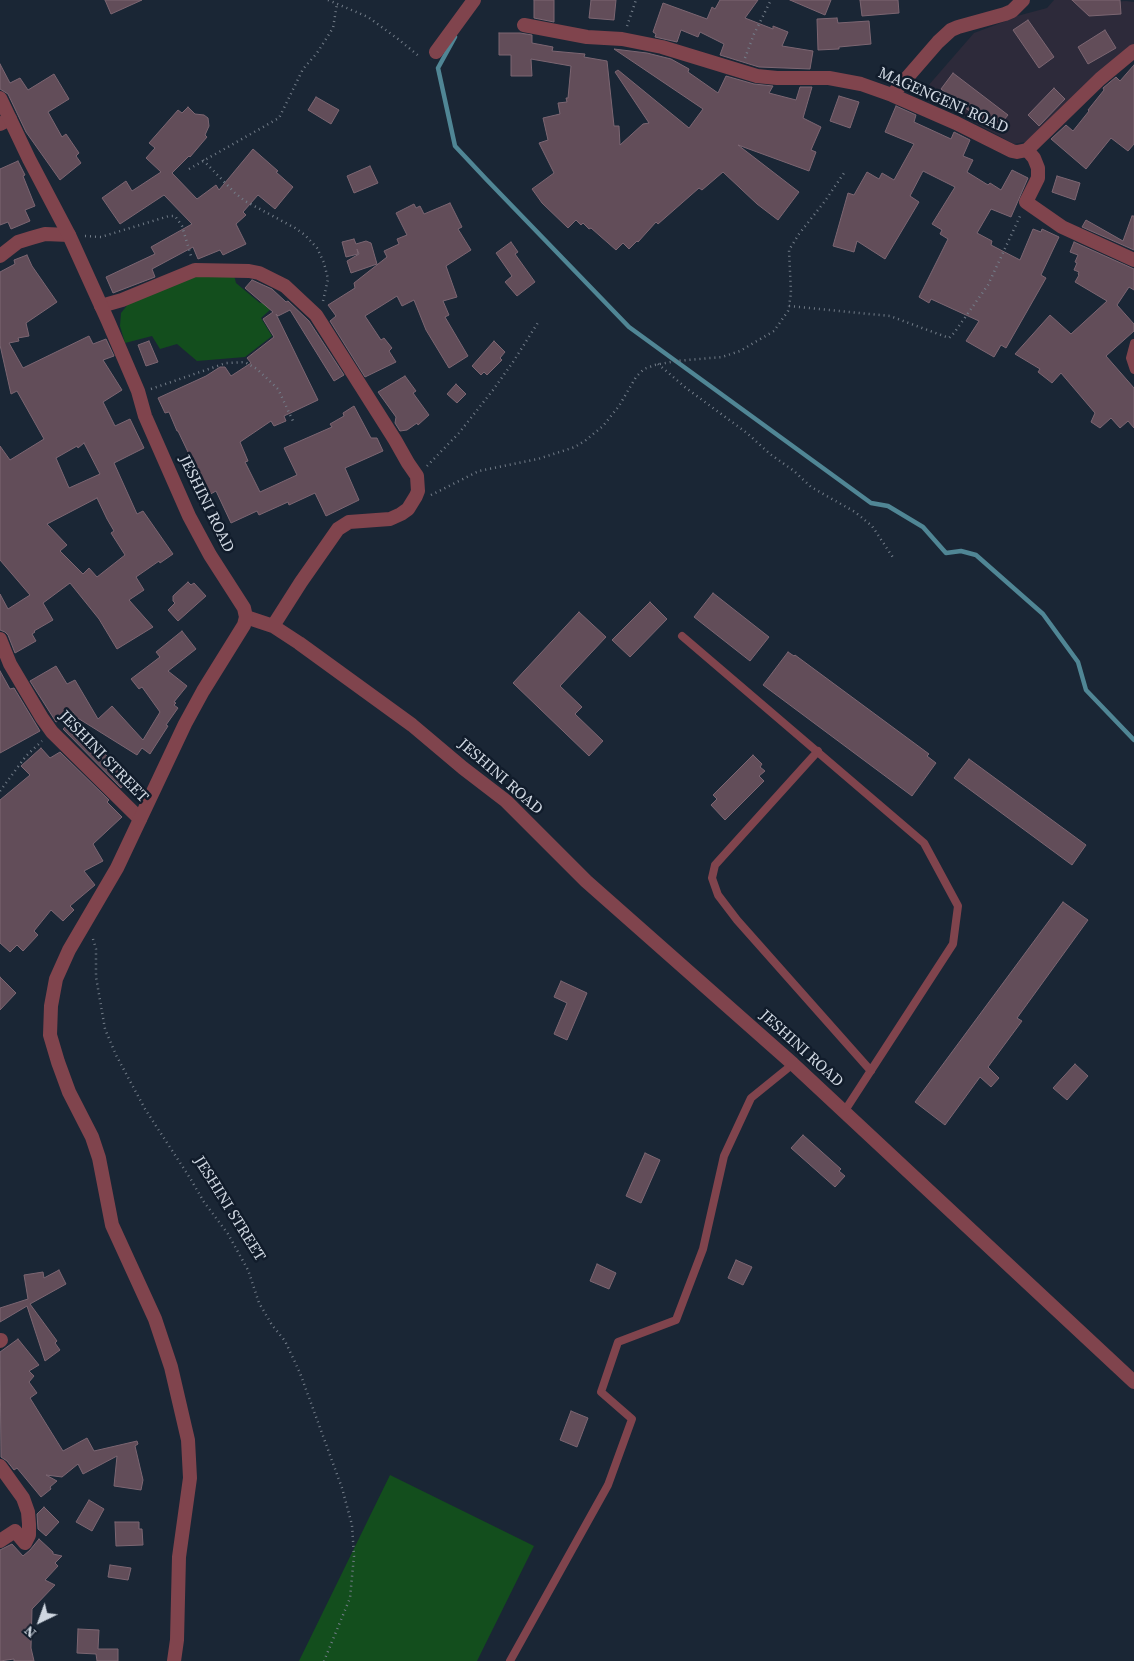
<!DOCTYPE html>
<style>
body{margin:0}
#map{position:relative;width:1134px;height:1661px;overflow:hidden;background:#1a2635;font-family:"Source Serif 4",serif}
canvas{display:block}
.north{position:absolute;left:15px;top:1596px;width:50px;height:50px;-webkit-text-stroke:4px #111c2b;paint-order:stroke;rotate:222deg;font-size:14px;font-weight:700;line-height:20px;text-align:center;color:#cfd7e1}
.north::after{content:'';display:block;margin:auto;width:18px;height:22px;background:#cfd7e1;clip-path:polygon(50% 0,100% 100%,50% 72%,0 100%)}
</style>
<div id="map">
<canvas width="1134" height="1661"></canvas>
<div class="north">N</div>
</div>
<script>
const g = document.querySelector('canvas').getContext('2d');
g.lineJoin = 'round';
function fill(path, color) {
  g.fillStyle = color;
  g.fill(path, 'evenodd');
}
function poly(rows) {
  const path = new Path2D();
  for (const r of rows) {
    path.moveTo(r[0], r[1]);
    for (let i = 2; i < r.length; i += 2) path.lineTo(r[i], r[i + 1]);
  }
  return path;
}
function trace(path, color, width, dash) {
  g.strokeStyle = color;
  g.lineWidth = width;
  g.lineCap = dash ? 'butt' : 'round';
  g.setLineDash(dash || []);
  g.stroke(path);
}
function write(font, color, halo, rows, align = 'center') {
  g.font = font + ' "Source Serif 4",serif';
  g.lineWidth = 5;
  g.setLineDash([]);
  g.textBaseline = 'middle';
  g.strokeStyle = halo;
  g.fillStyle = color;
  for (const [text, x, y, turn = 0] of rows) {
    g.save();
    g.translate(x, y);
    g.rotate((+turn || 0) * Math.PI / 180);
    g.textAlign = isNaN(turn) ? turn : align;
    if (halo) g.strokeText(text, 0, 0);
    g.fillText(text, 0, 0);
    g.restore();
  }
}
fill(poly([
 [1054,0,1092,0,1096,3,1126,1,1134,2,1134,44,1037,133,1025,142,1014,144,921,94,974,33,1006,21,1006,19,1047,8]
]), '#2d2a3a');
fill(poly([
 [186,274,234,275,236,283,260,303,265,303,271,309,261,318,272,336,245,357,197,361,177,344,160,349,152,336,125,343,120,326,121,313,133,298],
 [390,1475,534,1546,477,1661,299,1661]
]), '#134e1d');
trace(poly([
 [455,37,438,68,455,146,486,179,629,327,871,503,888,506,923,527,946,553,961,551,976,555,1043,614,1078,662,1086,690,1134,740]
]), '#508695', 4.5);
const building = poly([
 [105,0,142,0,111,14,105,0],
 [534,0,554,0,554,22,534,18,534,0],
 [591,0,616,0,614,20,589,18,591,0],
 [720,0,758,0,745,18,773,29,773,26,788,32,782,46,813,51,810,69,759,67,720,55,724,44,700,32,698,37,681,30,677,42,655,37,656,34,653,32,663,3,707,19,712,7,715,9,720,0],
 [790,0,831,0,825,15,790,0],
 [860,0,898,0,899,13,862,16,860,0],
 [1072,0,1120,0,1121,14,1089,16,1072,0],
 [837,18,838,23,869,21,871,44,839,47,839,49,818,50,817,19,837,18],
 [1028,20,1054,57,1039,68,1013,30,1028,20],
 [1105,30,1116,48,1088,64,1078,47,1105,30],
 [499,33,520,33,532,35,532,43,553,47,552,51,585,54,584,57,607,61,614,126,619,126,620,145,643,124,649,123,615,72,618,70,689,128,703,109,614,49,647,53,671,59,689,69,688,72,718,93,726,76,754,84,773,86,769,93,796,100,800,87,812,87,803,118,821,127,811,150,816,152,809,171,738,145,799,192,778,220,757,204,723,172,702,190,699,188,658,224,656,222,638,242,637,241,629,249,623,243,616,250,591,228,589,229,583,223,581,225,576,220,568,228,542,203,532,189,554,173,539,143,548,140,543,118,560,114,558,103,567,102,566,98,568,98,571,66,531,59,532,76,511,76,511,55,499,55,499,33],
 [0,64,10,83,20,78,28,90,54,74,69,99,48,112,62,137,66,134,79,153,76,156,81,163,60,180,26,132,8,94,0,89,0,64],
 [1134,65,1134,144,1128,151,1111,138,1086,169,1051,139,1066,125,1073,131,1089,111,1088,110,1104,90,1103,88,1116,77,1120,81,1134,65],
 [953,73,1008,115,995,131,941,89,953,73],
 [1054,88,1065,99,1039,126,1028,115,1054,88],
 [839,96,859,102,850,128,830,121,839,96],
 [316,97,339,110,331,124,308,110,316,97],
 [896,106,916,115,914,122,951,139,954,132,970,140,963,156,973,160,967,172,988,185,990,183,1001,190,1012,170,1028,178,1011,217,991,209,977,233,992,241,991,245,1020,260,1033,229,1041,232,1042,229,1059,237,1041,275,1046,278,1006,348,1001,345,994,357,966,341,979,321,931,299,929,303,919,297,948,239,940,234,942,230,932,224,955,187,923,171,910,196,919,202,885,259,857,241,854,252,833,246,848,193,854,195,867,172,879,179,882,173,894,180,914,144,885,132,896,106],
 [188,107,195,114,204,115,208,118,209,126,205,135,207,137,190,157,189,156,172,173,197,199,216,185,219,190,253,149,278,171,276,172,293,187,275,209,258,195,243,212,246,215,236,224,246,244,223,255,220,250,198,259,193,247,152,269,155,277,113,293,106,277,155,254,151,247,192,224,164,195,120,224,102,198,126,181,132,191,161,172,146,158,155,148,149,143,178,110,182,113,188,107],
 [18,161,25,175,23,176,35,206,25,210,30,221,11,229,8,222,0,225,0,169,18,161],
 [370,166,378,183,354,193,347,176,370,166],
 [1057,176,1080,183,1075,200,1052,192,1057,176],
 [450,203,462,227,458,229,471,250,446,266,457,297,443,301,449,315,445,317,468,356,449,368,426,330,414,300,402,306,397,296,365,316,381,340,384,338,392,348,389,351,396,362,365,377,330,321,336,316,328,305,355,288,354,283,387,257,384,251,399,244,397,239,407,235,396,213,414,204,416,208,420,206,424,214,450,203],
 [1132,216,1134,216,1134,250,1082,227,1086,220,1123,241,1132,216],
 [354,239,356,244,366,241,371,243,377,264,351,273,347,261,359,254,357,249,358,254,346,257,342,242,354,239],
 [511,242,518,252,515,254,535,282,517,296,505,282,512,276,496,253,511,242],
 [1074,242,1134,269,1134,290,1129,287,1117,305,1134,324,1134,331,1106,356,1134,388,1134,428,1128,421,1120,428,1111,418,1100,428,1091,422,1095,413,1061,373,1052,383,1038,372,1040,369,1015,354,1050,315,1071,334,1107,301,1075,282,1079,275,1078,274,1079,272,1074,270,1077,263,1075,262,1078,255,1070,252,1074,242],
 [27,255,32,266,57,302,26,323,29,336,18,338,19,341,9,343,23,368,89,336,93,344,106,339,114,356,103,360,122,390,103,402,115,426,130,419,144,448,114,463,137,514,143,511,173,554,160,563,159,561,136,577,144,590,129,600,153,627,117,649,99,619,70,583,43,603,53,620,34,631,35,632,32,634,36,641,15,653,8,635,5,632,0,630,0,594,8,609,30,595,0,560,0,446,10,460,44,439,17,391,11,394,0,345,0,272,15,264,14,260,27,255],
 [84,443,100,474,69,488,56,458,77,446,78,448,84,443],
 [97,498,107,519,114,531,111,533,125,555,97,577,89,568,83,574,60,551,67,545,47,524,97,498],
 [252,280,272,289,286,302,288,301,309,321,344,375,334,381,290,310,278,316,276,314,318,400,284,416,286,421,274,426,271,421,240,442,248,461,245,462,260,492,297,475,284,448,332,427,330,424,344,416,343,413,354,406,371,438,377,438,383,451,345,468,359,500,326,516,315,493,289,505,288,502,259,515,257,511,231,523,216,491,205,497,193,474,197,471,178,431,177,431,169,412,165,413,158,398,206,376,220,367,225,367,231,376,251,363,247,358,274,337,263,319,273,312,245,288,252,280],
 [149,341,158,362,146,366,138,345,149,341],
 [494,341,505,352,500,358,502,360,487,375,484,372,481,375,472,366,494,341],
 [405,376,416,391,413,393,429,415,418,425,417,423,407,430,400,431,395,423,396,417,378,392,405,376],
 [456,384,466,394,457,403,447,394,456,384],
 [188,582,191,585,194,583,206,596,178,621,168,610,175,603,173,601,173,596,188,582],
 [713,593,769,637,750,661,694,617,713,593],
 [650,602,667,619,630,657,612,640,650,602],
 [579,612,606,637,560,686,582,707,575,714,603,741,589,756,513,683,579,612],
 [182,631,196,649,168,671,187,686,174,702,176,703,174,705,178,708,166,725,168,726,150,754,142,748,137,755,76,717,73,712,56,722,30,681,56,666,67,684,75,680,98,719,112,706,143,740,160,712,142,687,139,689,131,679,160,657,156,652,182,631],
 [788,652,794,656,795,655,929,754,927,756,936,763,912,796,763,685,788,652],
 [0,671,10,689,14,688,40,731,0,753,0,671],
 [71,722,123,771,118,776,126,783,121,788,63,729,71,722],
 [41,748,50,758,60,752,109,800,107,802,122,817,93,844,103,861,84,871,95,885,70,906,74,910,63,921,51,910,34,931,38,935,23,951,17,945,10,952,0,943,0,800,30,775,21,766,41,748],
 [753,755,762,764,760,767,765,771,759,776,764,781,725,820,711,805,717,799,713,795,753,755],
 [969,759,1086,845,1072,865,954,778,969,759],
 [1063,902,1088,920,1017,1018,1022,1021,988,1067,999,1078,991,1087,980,1077,945,1125,915,1102,1063,902],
 [0,977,16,993,0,1010,0,977],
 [561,981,587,993,567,1040,554,1034,567,1003,554,997,561,981],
 [1075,1064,1088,1076,1067,1100,1053,1088,1075,1064],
 [803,1135,841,1169,839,1171,845,1176,835,1187,791,1148,803,1135],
 [645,1153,660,1160,641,1203,626,1196,645,1153],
 [736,1260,752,1267,743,1285,728,1278,736,1260],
 [597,1264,616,1273,609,1289,590,1281,597,1264],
 [59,1270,66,1284,30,1304,57,1341,55,1343,60,1350,45,1361,27,1306,0,1322,0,1308,28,1299,24,1275,43,1272,44,1278,59,1270],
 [18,1339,39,1365,29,1371,34,1376,29,1382,37,1393,30,1398,63,1451,87,1438,94,1451,137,1441,138,1444,135,1446,143,1480,141,1490,114,1486,117,1456,83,1474,78,1464,62,1477,46,1475,57,1481,50,1487,51,1489,41,1497,17,1468,14,1470,7,1461,1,1457,0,1352,18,1339],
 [571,1411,588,1418,577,1447,560,1440,571,1411],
 [89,1500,104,1509,92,1531,76,1522,89,1500],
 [44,1507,59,1522,46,1536,38,1529,37,1514,44,1507],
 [115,1522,139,1522,139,1529,142,1529,143,1545,116,1546,115,1522],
 [39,1539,53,1552,53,1554,62,1556,55,1563,58,1566,45,1580,55,1585,32,1609,31,1648,34,1661,14,1661,14,1659,0,1661,0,1550,12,1544,23,1556,30,1550,39,1539],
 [110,1565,131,1568,128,1580,108,1577,110,1565],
 [78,1629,99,1630,98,1649,118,1649,118,1661,97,1661,96,1654,77,1653,78,1629]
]);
fill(building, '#624d59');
trace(building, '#7c6672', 1);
trace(poly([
 [328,0,368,17,398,39,420,57],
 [627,26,636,0],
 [745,58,754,34,771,0],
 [203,160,235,193,245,201,295,228,305,235,317,248,324,263,328,279,323,301],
 [189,169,279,118,303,69,317,53,333,28,337,4],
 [85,236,101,237,169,216,175,216,182,226,191,256],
 [789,306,890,316,949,338,954,333,988,285,1021,214],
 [658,364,686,388,747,433,770,454,794,471,811,487,855,512,872,526,894,559],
 [151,389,226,363,245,362,257,369,278,389,293,421],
 [427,466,459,433,493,390,513,362,539,321],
 [431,495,479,471,538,459,575,447,586,440,603,426,619,406,636,377,644,369,655,365,676,361,722,357,740,351,774,331,788,311,789,306,791,293,789,250,799,234,825,201,844,173],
 [0,791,26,756,42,741],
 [93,939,96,949,96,977,105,1029,116,1055,145,1109,190,1178,204,1202,228,1234,248,1270,259,1303,272,1325,285,1341,300,1373,342,1488,352,1525,354,1556,350,1598,324,1661]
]), '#737d89', 2.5, [1, 4]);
trace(poly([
 [1134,343,1130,358,1134,370],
 [682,636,924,843,958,906,953,944,844,1112],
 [818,751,715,865,712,878,718,895,737,920,871,1071],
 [510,1661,608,1485,632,1419,601,1392,618,1342,676,1320,703,1249,724,1156,751,1098,793,1064]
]), '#80444d', 8);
trace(poly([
 [524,25,587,37,622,39,662,47,757,76,777,78,829,78,861,84,892,95,956,123,1012,151,1017,152,1027,150,1100,79,1134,51],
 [436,52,474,0],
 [892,95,938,42,951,30,958,27,1005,14,1012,11,1023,0],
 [0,124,10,119],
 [1027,150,1034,158,1038,168,1038,178,1026,202,1062,227,1134,260],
 [0,256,18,242,31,238,45,234,69,235],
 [101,306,122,300,195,270,249,271,259,273,285,286,316,315,395,440,408,463,417,476,418,491,416,496,408,509,401,514,390,519,349,522,338,529,301,582,273,626],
 [246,617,273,626,299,643,412,725,463,768,506,801,586,881,793,1064,1134,1382],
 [0,639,10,664,42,718,52,732,140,819],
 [0,1341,1,1340],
 [0,1466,23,1498,28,1512,29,1524,29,1535,25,1543,15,1531,0,1541]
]), '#80444d', 14);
trace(poly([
 [0,98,29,159,69,235,108,321,138,391,145,416,189,516,210,555,244,608,246,617,244,625,203,691,185,724,117,868,69,950,56,979,51,1006,50,1035,58,1062,69,1092,92,1137,99,1158,112,1225,155,1319,171,1367,188,1440,190,1478,179,1557,177,1640,174,1661]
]), '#80444d', 14);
write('16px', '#cfd7e1', '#111c2b', [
 ["MAGENGENI ROAD",943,101,24],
 ["JESHINI ROAD",206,504,64],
 ["JESHINI STREET",103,757,46],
 ["JESHINI ROAD",500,777,41],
 ["JESHINI ROAD",801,1049,42],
 ["JESHINI STREET",229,1209,58]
]);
</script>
